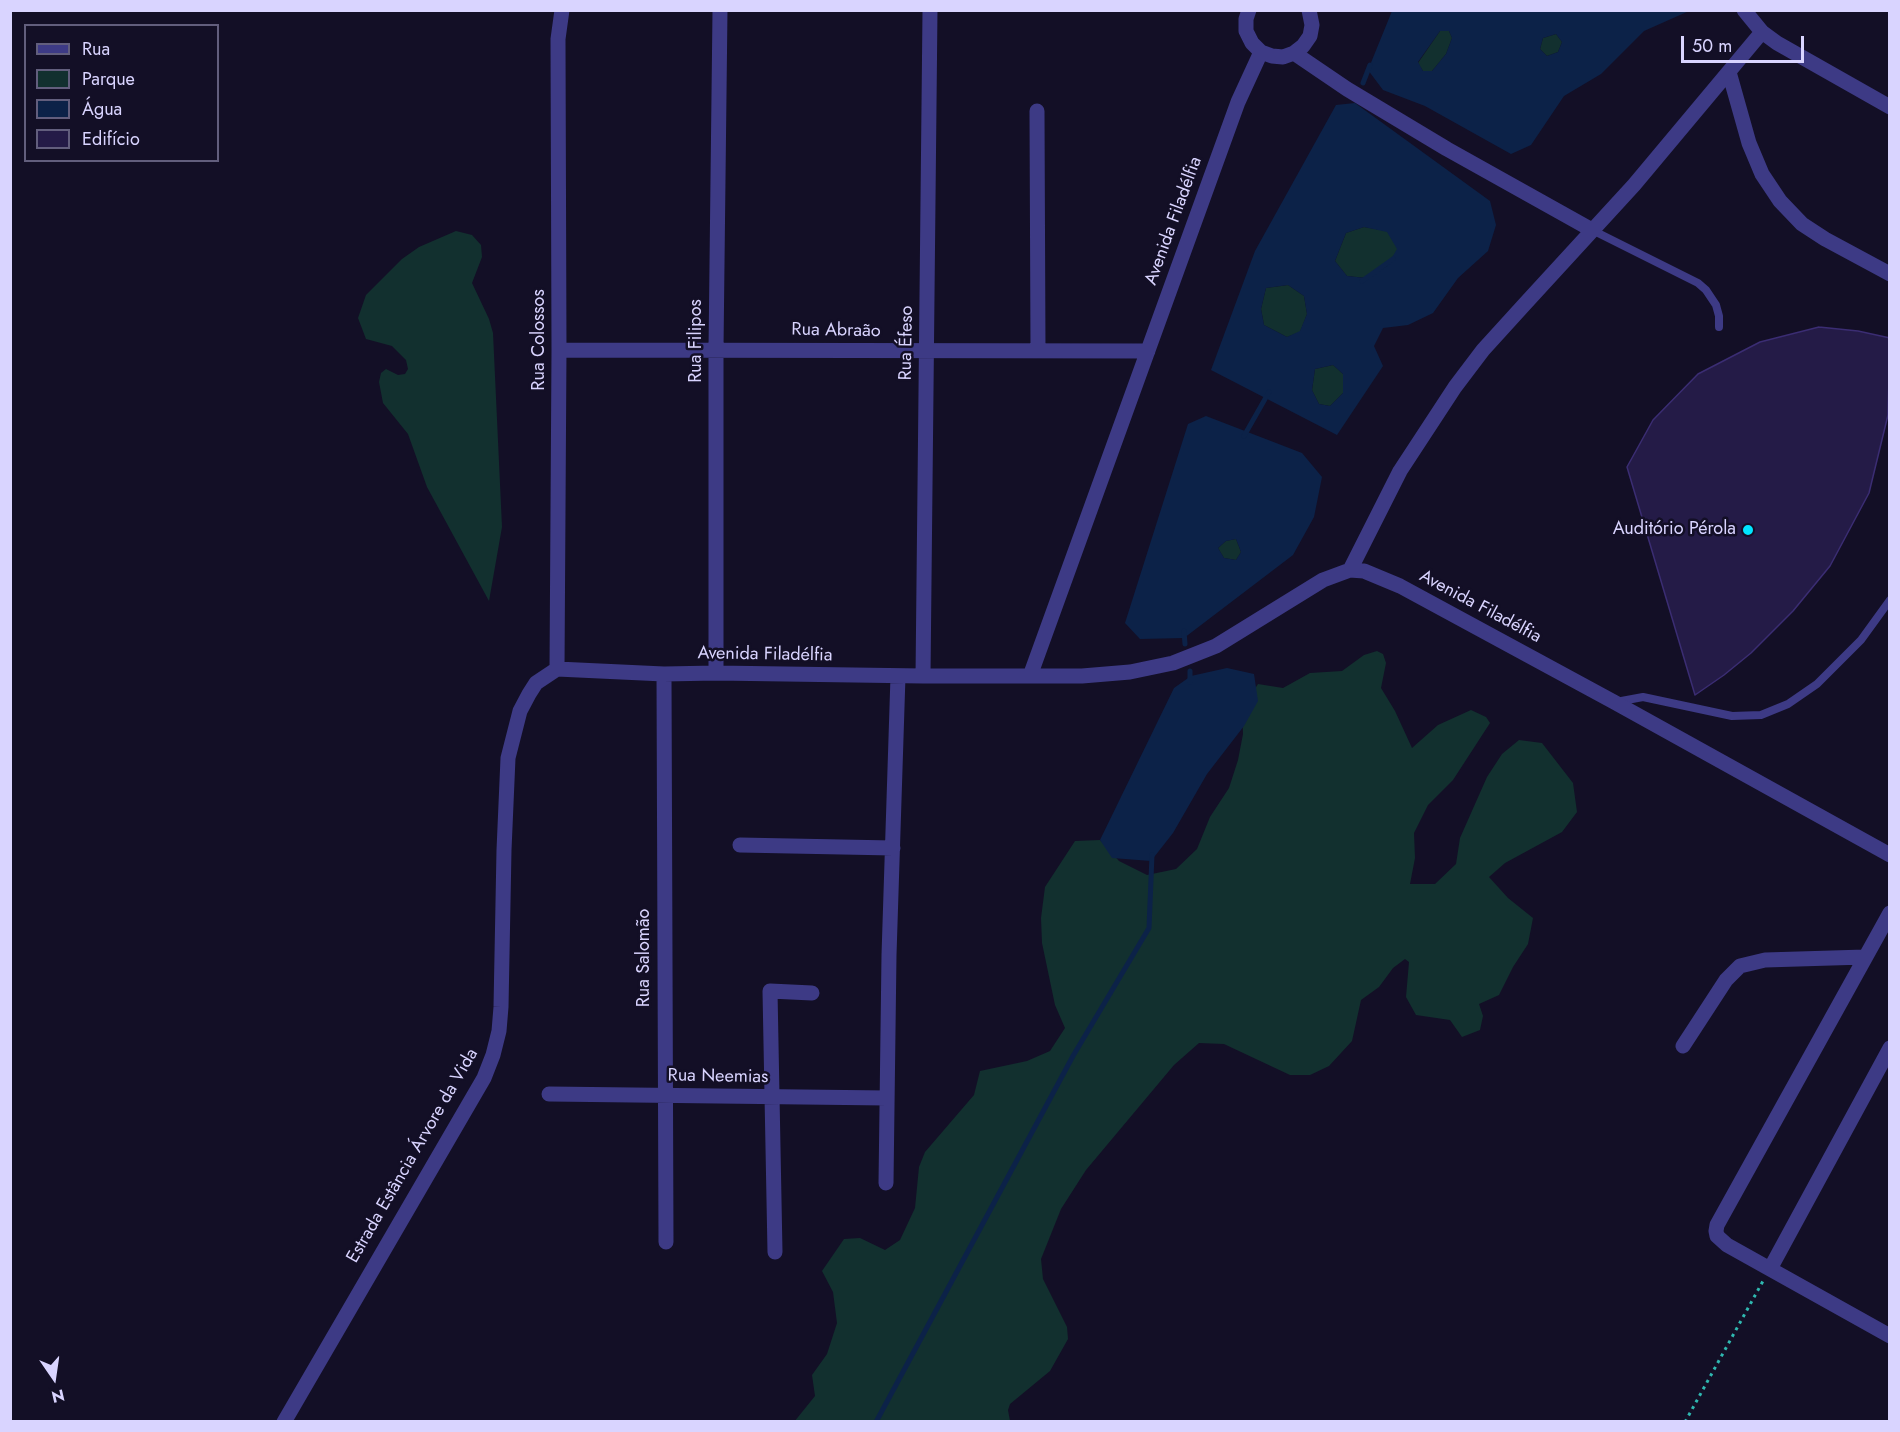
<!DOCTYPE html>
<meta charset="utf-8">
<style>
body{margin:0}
#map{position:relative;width:1900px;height:1432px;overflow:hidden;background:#130f26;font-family:Jost,sans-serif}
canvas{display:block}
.frame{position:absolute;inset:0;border:12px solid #d9d4ff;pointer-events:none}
.legend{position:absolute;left:24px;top:24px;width:195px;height:138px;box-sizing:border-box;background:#130f26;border:2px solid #625e7d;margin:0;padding:8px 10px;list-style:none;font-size:18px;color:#d9d4ff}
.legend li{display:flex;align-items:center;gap:12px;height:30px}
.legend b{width:30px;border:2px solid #625e7d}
.north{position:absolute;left:24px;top:1348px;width:60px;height:60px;-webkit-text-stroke:4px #130f26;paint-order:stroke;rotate:167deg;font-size:16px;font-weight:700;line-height:24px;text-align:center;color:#d9d4ff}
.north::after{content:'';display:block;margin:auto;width:21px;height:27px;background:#d9d4ff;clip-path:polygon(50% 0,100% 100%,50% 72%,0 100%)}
.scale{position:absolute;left:1681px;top:36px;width:123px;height:27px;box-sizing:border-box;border:3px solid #d9d4ff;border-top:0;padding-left:8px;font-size:18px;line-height:21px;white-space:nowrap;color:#d9d4ff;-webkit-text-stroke:4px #130f26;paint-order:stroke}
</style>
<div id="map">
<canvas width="1900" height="1432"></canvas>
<div class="frame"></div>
<ul class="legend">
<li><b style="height:8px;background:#3d3a85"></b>Rua</li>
<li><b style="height:16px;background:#12302f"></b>Parque</li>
<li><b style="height:16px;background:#0c2248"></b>Água</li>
<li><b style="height:16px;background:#241b47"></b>Edifício</li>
</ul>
<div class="north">N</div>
<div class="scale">50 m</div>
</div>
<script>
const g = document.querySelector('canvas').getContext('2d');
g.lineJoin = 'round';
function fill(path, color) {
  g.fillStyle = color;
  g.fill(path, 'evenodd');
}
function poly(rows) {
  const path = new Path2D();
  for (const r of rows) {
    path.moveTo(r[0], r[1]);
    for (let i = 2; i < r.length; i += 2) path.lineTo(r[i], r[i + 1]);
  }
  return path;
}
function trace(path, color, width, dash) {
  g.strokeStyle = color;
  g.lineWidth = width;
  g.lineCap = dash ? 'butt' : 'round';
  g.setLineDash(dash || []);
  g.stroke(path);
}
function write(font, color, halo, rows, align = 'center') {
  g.font = font + ' Jost,sans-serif';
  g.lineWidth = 5;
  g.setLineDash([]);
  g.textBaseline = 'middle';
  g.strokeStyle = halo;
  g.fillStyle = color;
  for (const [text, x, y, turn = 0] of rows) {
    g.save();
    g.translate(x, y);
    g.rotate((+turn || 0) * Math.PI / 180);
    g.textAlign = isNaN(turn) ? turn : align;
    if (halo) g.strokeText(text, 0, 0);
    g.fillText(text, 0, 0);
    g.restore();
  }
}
fill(poly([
 [1440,31,1449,31,1452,38,1446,54,1432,71,1423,71,1418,63],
 [1556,34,1562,42,1558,52,1547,56,1540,49,1543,38],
 [1364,227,1387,231,1398,249,1387,266,1366,278,1347,276,1335,261,1346,233],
 [456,231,472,235,481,245,482,257,472,283,489,319,493,333,502,527,489,601,427,487,408,434,383,403,379,382,381,373,386,369,398,375,405,374,408,369,406,360,392,346,366,339,358,318,366,295,402,259,419,247],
 [1288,285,1304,296,1307,314,1300,332,1287,337,1264,325,1261,309,1266,288],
 [1333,365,1343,374,1343,393,1330,406,1319,404,1312,390,1315,369],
 [1236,539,1241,552,1236,560,1224,558,1218,548,1226,541],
 [1377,651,1383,654,1386,663,1381,688,1395,711,1412,748,1438,725,1471,710,1486,717,1490,723,1453,780,1428,805,1414,833,1415,858,1410,884,1435,884,1456,864,1460,838,1487,777,1502,754,1519,740,1542,743,1573,783,1577,812,1562,832,1505,863,1489,877,1508,898,1533,918,1528,944,1513,967,1499,995,1479,1004,1483,1016,1480,1030,1462,1037,1450,1020,1416,1015,1406,997,1409,962,1405,959,1393,968,1379,987,1361,1000,1352,1041,1329,1066,1310,1075,1290,1075,1224,1044,1199,1043,1174,1065,1086,1170,1061,1209,1041,1259,1043,1279,1067,1327,1068,1339,1050,1371,1010,1404,1008,1410,1010,1421,794,1422,815,1396,812,1375,827,1354,837,1323,833,1292,822,1271,844,1239,860,1238,885,1250,900,1240,915,1208,919,1167,925,1152,974,1095,980,1071,1027,1061,1050,1051,1065,1028,1055,1005,1042,943,1041,918,1045,887,1075,841,1100,840,1119,861,1147,875,1176,869,1197,849,1210,817,1229,788,1238,760,1243,734,1242,709,1258,684,1283,688,1310,673,1342,671,1364,655]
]), '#12302f');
fill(poly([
 [1392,11,1392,10,1689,11,1644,31,1601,74,1564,96,1531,145,1511,154,1425,106,1383,90,1368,70],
 [1440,31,1449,31,1452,38,1446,54,1432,71,1423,71,1418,62],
 [1556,34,1562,42,1558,52,1547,56,1540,49,1543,38],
 [1355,103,1490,201,1496,225,1488,251,1458,278,1433,313,1408,325,1383,328,1374,346,1383,366,1337,435,1211,370,1255,251,1336,105],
 [1364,227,1387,232,1397,249,1387,266,1366,278,1347,276,1335,261,1346,233],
 [1288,285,1304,296,1307,314,1300,331,1287,337,1264,325,1261,309,1266,288],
 [1333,365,1343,374,1343,393,1330,406,1319,404,1312,390,1315,369],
 [1206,416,1302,453,1322,477,1314,517,1293,555,1184,638,1140,639,1125,623,1188,424],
 [1236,539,1241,552,1236,560,1224,558,1218,548,1226,541],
 [1227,668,1254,674,1258,701,1244,726,1207,774,1173,833,1151,861,1112,858,1100,840,1174,688,1191,676]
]), '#0c2248');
trace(poly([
 [1363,83,1370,65],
 [1362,281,1393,259],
 [1244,436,1269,392],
 [1184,631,1185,644],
 [1190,682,1190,671],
 [876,1422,1073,1056,1149,928,1152,855]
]), '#0c2248', 5);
const building = poly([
 [1819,327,1858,331,1890,338,1888,415,1869,493,1830,566,1793,611,1751,653,1724,675,1695,695,1627,467,1653,420,1698,374,1760,342,1819,327]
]);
fill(building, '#241b47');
trace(building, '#3b2d73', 1.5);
trace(poly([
 [1685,1422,1763,1281]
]), '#2fb8b0', 3, [3, 4.5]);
trace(poly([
 [1592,230,1698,283,1706,290,1716,305,1719,316,1719,327],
 [1616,702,1643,697,1732,716,1761,715,1788,704,1817,684,1861,640,1890,600]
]), '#3d3a85', 8);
trace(poly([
 [1249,10,1246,19,1246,31,1252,43,1261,52,1272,56,1283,57,1294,53,1303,46,1310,36,1312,25,1309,10],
 [1744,10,1762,32,1777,43,1890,107],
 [1294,53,1347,89,1447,149,1592,230],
 [1729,72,1749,143,1762,174,1780,201,1802,224,1825,239,1890,274],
 [1037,111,1038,351],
 [559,350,1148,351],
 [1350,570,1400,471,1455,387,1483,350,1523,306,1634,185,1762,32],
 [557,669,559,350,558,39,562,10],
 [716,673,716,349,720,10],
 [664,674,666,1242],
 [923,676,930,10],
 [1030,676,1238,102,1261,52],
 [740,845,893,848],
 [1890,913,1717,1225,1716,1231,1717,1236,1727,1245,1890,1336],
 [1683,1046,1726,980,1740,966,1765,960,1865,957],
 [549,1094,887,1098],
 [886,1183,889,955,898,676],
 [775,1252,770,991,812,993],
 [1770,1269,1890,1048],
 [284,1422,484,1078,493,1055,499,1031,501,1007,504,850,508,758,520,711,529,694,536,683,557,669,664,674,716,673,923,676,1082,676,1130,672,1173,663,1216,646,1323,580,1350,570,1364,571,1400,586,1614,702,1890,855]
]), '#3d3a85', 15);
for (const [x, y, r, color] of [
 [1748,530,6,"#00e5ff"]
]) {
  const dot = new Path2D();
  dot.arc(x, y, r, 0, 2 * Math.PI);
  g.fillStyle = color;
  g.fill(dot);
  trace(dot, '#130f26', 2);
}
write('18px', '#d9d4ff', '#130f26', [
 ["Avenida Filadélfia",1174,221,-70],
 ["Rua Abraão",836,331,1],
 ["Rua Colossos",540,340,-90],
 ["Rua Filipos",697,341,-90],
 ["Rua Éfeso",907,343,-89],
 ["Avenida Filadélfia",1480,607,28],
 ["Avenida Filadélfia",765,655,1],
 ["Rua Salomão",645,958,-90],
 ["Rua Neemias",718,1077,1],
 ["Estrada Estância Árvore da Vida",413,1156,-60]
]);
write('18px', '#d9d4ff', '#130f26', [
 ["Auditório Pérola",1736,530]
], 'right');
</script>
